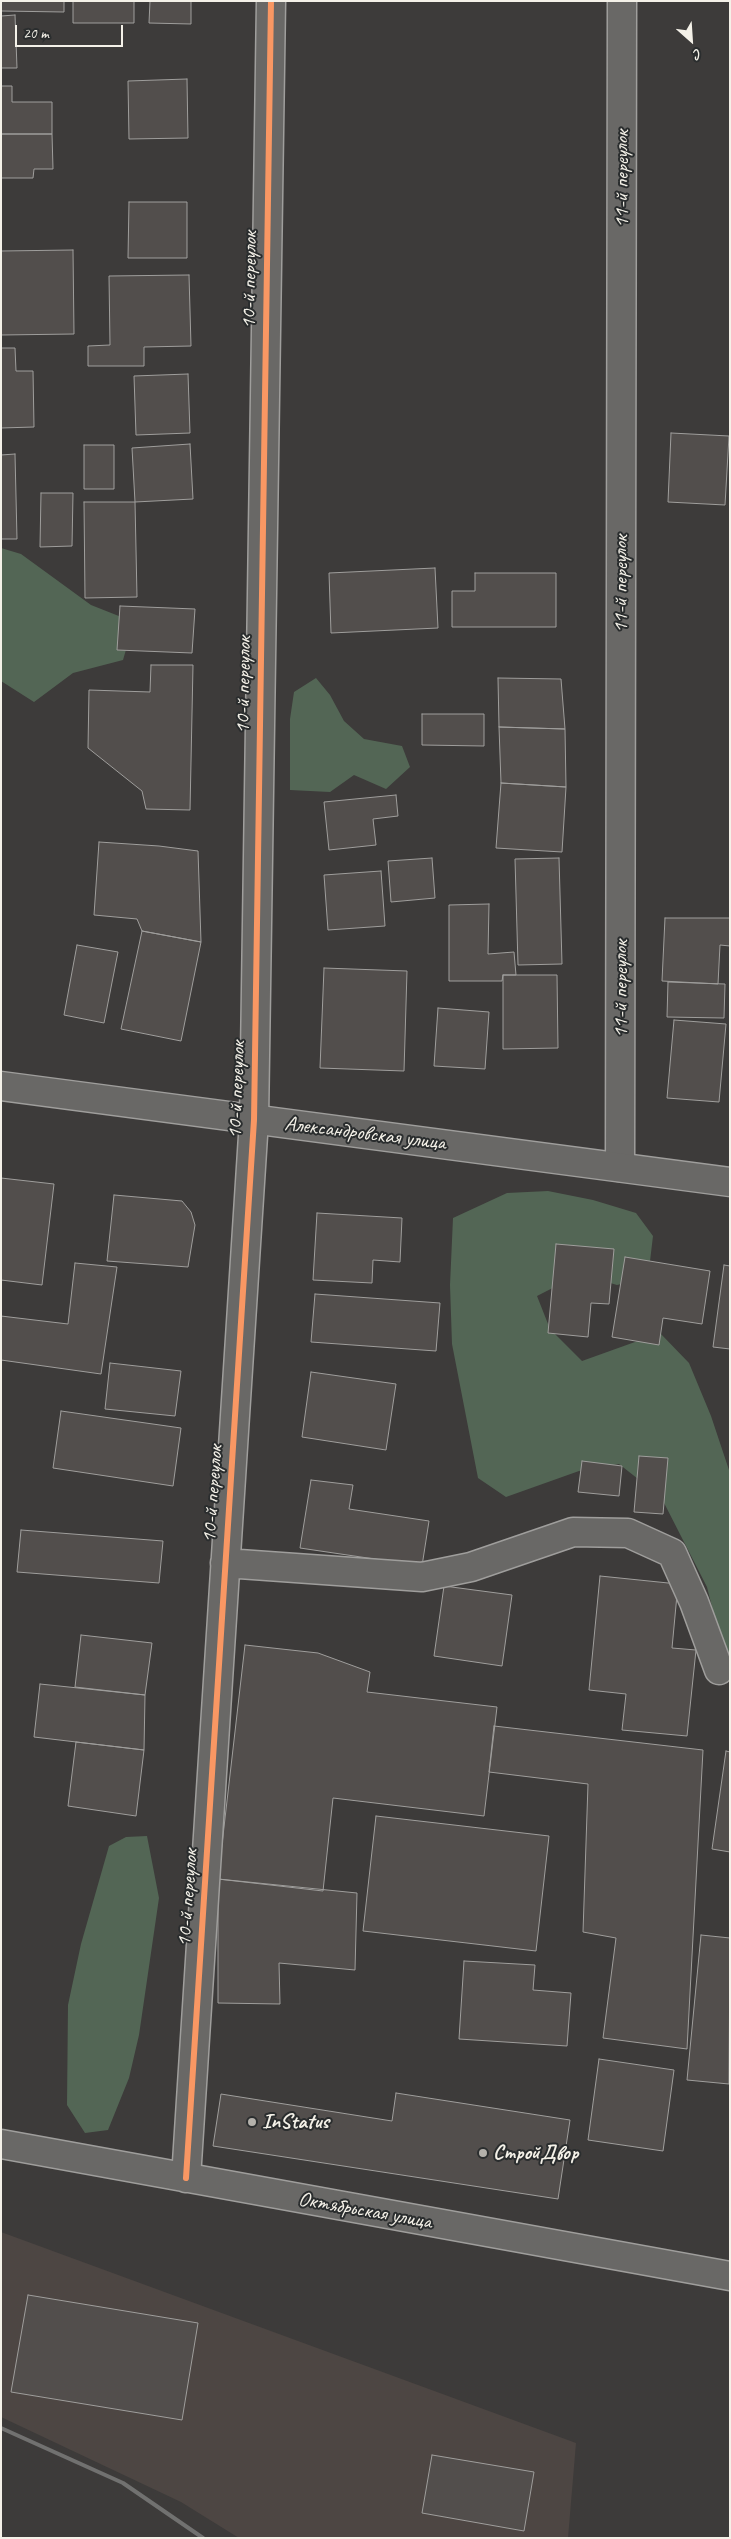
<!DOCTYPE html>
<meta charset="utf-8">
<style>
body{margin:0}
#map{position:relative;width:731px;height:2539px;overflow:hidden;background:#3d3b3a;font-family:Caveat,sans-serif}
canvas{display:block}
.frame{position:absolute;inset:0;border:2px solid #f4f1e8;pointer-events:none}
.north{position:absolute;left:666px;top:15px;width:50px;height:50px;-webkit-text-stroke:4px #2a2d2e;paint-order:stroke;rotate:154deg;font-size:14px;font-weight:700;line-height:20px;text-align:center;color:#f4f1e8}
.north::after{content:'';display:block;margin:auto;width:18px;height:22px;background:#f4f1e8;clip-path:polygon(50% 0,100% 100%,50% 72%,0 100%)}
.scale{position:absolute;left:15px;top:25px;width:108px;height:22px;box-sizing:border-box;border:2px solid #f4f1e8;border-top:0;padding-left:6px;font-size:15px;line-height:18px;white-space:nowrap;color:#f4f1e8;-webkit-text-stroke:4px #2a2d2e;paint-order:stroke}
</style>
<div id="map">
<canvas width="731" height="2539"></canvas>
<div class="frame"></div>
<div class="north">С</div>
<div class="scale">20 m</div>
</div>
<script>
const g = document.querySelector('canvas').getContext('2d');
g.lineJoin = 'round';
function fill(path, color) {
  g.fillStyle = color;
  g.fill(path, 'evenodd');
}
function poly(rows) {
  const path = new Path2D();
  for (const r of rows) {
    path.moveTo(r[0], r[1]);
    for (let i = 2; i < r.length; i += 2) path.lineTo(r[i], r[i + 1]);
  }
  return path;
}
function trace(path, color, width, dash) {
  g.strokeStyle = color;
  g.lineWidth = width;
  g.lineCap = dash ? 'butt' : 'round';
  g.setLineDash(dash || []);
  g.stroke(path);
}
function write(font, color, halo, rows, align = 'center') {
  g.font = font + ' Caveat,sans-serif';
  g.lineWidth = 4;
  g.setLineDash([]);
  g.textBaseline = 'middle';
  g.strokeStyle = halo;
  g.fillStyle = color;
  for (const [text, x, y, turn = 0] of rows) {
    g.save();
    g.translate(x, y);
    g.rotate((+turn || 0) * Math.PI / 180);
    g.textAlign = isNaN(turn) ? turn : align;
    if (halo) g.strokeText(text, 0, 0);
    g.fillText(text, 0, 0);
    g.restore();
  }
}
fill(poly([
 [1,2232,576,2443,568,2538,239,2538,181,2502,1,2417]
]), '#4d4643');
fill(poly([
 [1,548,21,554,91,605,134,622,123,660,73,673,34,702,1,681],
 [316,678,330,695,344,721,364,739,402,746,410,767,386,789,354,775,330,792,290,790,290,719,294,692],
 [548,1191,593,1200,636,1213,653,1236,648,1278,617,1285,580,1274,537,1296,550,1329,582,1361,660,1333,689,1363,711,1416,730,1473,730,1668,726,1662,707,1587,661,1497,619,1464,579,1471,506,1497,478,1478,452,1344,450,1285,453,1218,507,1193],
 [147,1836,159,1898,139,2035,129,2078,108,2130,85,2133,67,2105,68,2005,81,1944,109,1846,126,1837]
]), '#536655');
const building = poly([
 [1,1,64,1,64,12,1,11,1,1],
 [73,1,134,1,134,23,73,23,73,1],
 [150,1,191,1,191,24,149,23,150,1],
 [15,15,17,68,1,68,1,16,15,15],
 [187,79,188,138,129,139,128,81,187,79],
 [1,86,12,86,12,102,52,102,52,134,1,134,1,86],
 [1,134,52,134,53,169,34,169,33,178,1,178,1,134],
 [129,202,187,202,187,258,128,258,129,202],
 [73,250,74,334,1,335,1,251,73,250],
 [189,275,191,346,144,347,144,366,88,366,88,346,110,345,109,276,189,275],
 [1,348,15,348,16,371,33,371,34,427,1,428,1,348],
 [188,374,190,433,136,435,134,376,188,374],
 [671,433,729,436,725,505,668,502,671,433],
 [190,444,193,499,135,502,132,448,190,444],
 [84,445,114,445,114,489,84,489,84,445],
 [15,454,17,539,1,539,1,455,15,454],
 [41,493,73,493,72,546,40,547,41,493],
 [84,502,135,502,137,597,85,598,84,502],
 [435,568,438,628,331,633,329,573,435,568],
 [475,573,556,573,556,627,452,627,452,591,475,591,475,573],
 [120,606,195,609,192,653,117,650,120,606],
 [151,665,193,665,190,810,146,809,142,791,88,748,89,690,150,692,151,665],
 [498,678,561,679,565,729,499,727,498,678],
 [422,714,484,714,484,746,422,745,422,714],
 [499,727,565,729,566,787,501,783,499,727],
 [501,783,566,787,562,852,496,848,501,783],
 [396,795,398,816,373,819,376,845,329,850,324,802,396,795],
 [99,842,159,846,198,851,201,942,142,931,137,919,94,915,99,842],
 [432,858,435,898,391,902,388,861,432,858],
 [559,858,562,964,518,965,515,859,559,858],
 [381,871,385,926,328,930,324,875,381,871],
 [489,904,488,954,514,952,516,975,503,975,502,981,449,981,449,905,489,904],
 [665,918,730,918,730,946,720,945,718,984,662,981,665,918],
 [142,931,201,942,181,1041,121,1029,142,931],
 [77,945,118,952,104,1023,64,1015,77,945],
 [324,968,407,971,404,1071,320,1068,324,968],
 [503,975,557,975,558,1048,503,1049,503,975],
 [668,982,725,984,724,1018,667,1017,668,982],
 [438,1008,489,1012,485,1069,434,1066,438,1008],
 [674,1020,726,1024,719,1102,667,1098,674,1020],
 [1,1178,54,1184,42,1285,1,1280,1,1178],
 [114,1195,182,1201,191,1212,195,1225,188,1267,107,1261,114,1195],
 [317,1213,402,1218,400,1262,373,1260,372,1283,313,1280,317,1213],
 [556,1244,614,1249,609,1304,591,1303,588,1337,548,1333,556,1244],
 [625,1257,710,1271,702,1324,663,1318,659,1345,612,1337,625,1257],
 [75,1263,117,1267,101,1374,1,1360,1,1316,68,1324,75,1263],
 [724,1265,730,1266,730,1349,713,1347,724,1265],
 [315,1294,440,1303,436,1351,311,1342,315,1294],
 [110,1363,181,1371,175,1416,105,1409,110,1363],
 [311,1372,396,1384,386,1450,302,1437,311,1372],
 [61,1411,181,1428,173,1486,53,1468,61,1411],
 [639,1456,668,1458,663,1514,634,1512,639,1456],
 [582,1461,622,1466,619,1496,578,1492,582,1461],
 [311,1480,353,1485,349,1509,429,1521,422,1566,300,1548,311,1480],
 [21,1530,163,1541,159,1583,17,1572,21,1530],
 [600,1576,678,1584,672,1648,696,1650,687,1736,622,1730,626,1694,589,1690,600,1576],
 [444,1586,512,1595,502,1666,434,1656,444,1586],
 [81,1635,152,1643,145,1695,75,1687,81,1635],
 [245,1645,318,1653,370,1672,367,1692,497,1707,484,1816,333,1798,323,1891,218,1879,245,1645],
 [40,1684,145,1695,144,1750,34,1737,40,1684],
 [494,1726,703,1750,687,2049,603,2038,616,1938,583,1932,588,1784,489,1772,494,1726],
 [76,1742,144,1750,136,1816,68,1806,76,1742],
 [726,1751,730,1752,730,1852,712,1849,726,1751],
 [376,1816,549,1836,536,1951,363,1931,376,1816],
 [218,1879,357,1893,355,1970,279,1963,280,2004,218,2003,218,1879],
 [701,1935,730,1938,729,2084,687,2080,701,1935],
 [464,1961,535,1965,533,1990,571,1993,567,2046,459,2039,464,1961],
 [599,2059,674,2070,663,2151,588,2140,599,2059],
 [396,2093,570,2120,558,2199,213,2146,221,2094,392,2121,396,2093],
 [28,2295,198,2323,182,2420,11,2392,28,2295],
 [432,2455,534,2472,524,2531,422,2513,432,2455]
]);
fill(building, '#524e4c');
trace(building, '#9f9e9c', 1);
const minor = poly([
 [620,1167,622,1],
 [225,1563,422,1577,471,1567,573,1532,628,1533,672,1553,694,1602,719,1670],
 [1,2144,730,2276],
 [186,2178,254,1120,271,1]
]);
const major = poly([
 [1,1086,730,1182]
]);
trace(minor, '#9f9e9c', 31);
trace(major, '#9f9e9c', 31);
trace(minor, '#696866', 28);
trace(major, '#696866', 28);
trace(poly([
 [1,2428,123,2483,203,2538]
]), '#717170', 4);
trace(poly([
 [186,2178,254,1120,271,1]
]), '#f99763', 6);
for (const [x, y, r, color] of [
 [252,2122,5,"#b4b1ab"],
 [483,2153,5,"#b4b1ab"]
]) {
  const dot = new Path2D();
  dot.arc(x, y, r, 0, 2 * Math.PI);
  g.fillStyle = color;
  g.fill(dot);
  trace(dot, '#2a2d2e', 2);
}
write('21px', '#f4f1e8', '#2a2d2e', [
 ["11-й переулок",622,179,-90],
 ["10-й переулок",250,280,-89],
 ["11-й переулок",621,584,-90],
 ["10-й переулок",244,685,-89],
 ["11-й переулок",621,989,-90],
 ["10-й переулок",237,1090,-88],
 ["Александровская улица",365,1134,7],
 ["10-й переулок",213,1494,-86],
 ["10-й переулок",188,1898,-86],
 ["Октябрьская улица",365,2211,10]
]);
write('bold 21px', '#f4f1e8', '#2a2d2e', [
 ["InStatus",262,2122],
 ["СтройДвор",493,2153]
], 'left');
</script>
